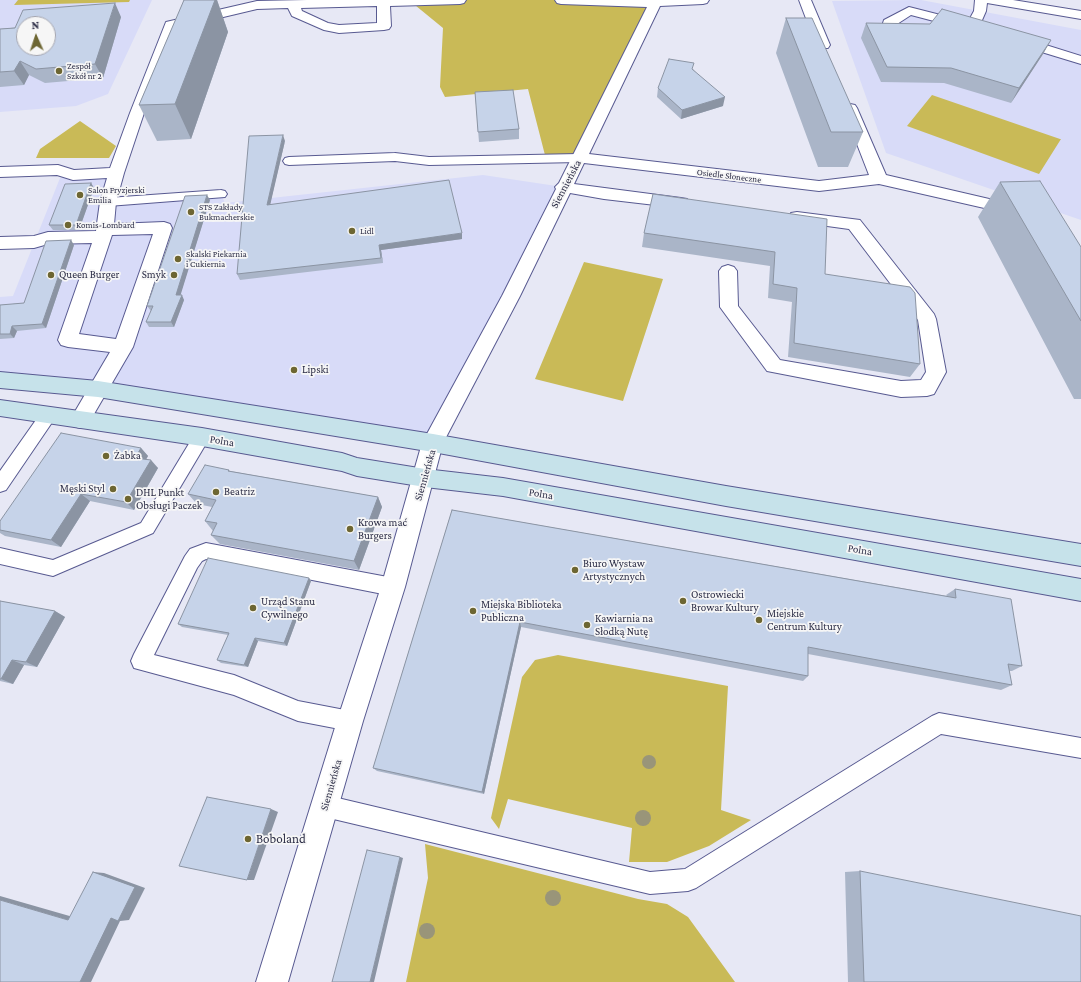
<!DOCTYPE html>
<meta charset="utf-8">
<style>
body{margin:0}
#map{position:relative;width:1081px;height:982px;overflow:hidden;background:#e7e8f5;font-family:"Crimson Pro",serif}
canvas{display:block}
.north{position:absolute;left:16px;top:16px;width:40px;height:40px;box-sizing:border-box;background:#f6f6f6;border:1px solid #a5a6b0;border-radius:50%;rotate:357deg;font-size:11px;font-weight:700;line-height:16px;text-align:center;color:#2c2d46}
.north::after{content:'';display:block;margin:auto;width:14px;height:18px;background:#6d6632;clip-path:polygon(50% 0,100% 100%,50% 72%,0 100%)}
</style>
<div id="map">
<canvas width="1081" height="982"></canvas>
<div class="north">N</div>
</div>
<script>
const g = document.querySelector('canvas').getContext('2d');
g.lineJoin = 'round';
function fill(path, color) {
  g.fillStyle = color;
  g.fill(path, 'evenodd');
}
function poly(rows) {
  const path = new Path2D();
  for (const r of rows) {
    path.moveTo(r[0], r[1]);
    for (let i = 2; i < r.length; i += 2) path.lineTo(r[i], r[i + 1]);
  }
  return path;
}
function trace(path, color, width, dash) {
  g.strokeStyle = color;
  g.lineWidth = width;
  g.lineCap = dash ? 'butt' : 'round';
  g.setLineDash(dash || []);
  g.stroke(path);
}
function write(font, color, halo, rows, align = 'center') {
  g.font = font + ' "Crimson Pro",serif';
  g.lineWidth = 3.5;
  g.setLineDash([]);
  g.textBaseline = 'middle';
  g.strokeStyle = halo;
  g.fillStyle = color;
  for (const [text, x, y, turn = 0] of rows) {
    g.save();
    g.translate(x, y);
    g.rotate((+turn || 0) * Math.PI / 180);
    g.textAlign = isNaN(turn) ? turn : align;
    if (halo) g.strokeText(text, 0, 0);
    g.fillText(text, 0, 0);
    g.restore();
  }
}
fill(poly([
 [0,0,152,0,108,94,76,106,0,112],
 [24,24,48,24,48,48,24,48],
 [921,0,1081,30,1081,220,886,153,832,1],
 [116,173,108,201,221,194,225,203,483,175,563,187,433,443,0,380,0,297,13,296,60,178,73,175]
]), '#d8dbf8');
fill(poly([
 [18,0,130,0,129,2,14,5],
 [460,0,561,0,655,3,579,158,546,159,528,89,445,97,440,87,443,28,410,1],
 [932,95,1060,139,1061,139,1039,174,907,126],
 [80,121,116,146,109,158,36,158,40,149],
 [584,262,663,279,623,401,535,379],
 [558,655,728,686,721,810,751,820,709,846,667,862,629,862,632,828,508,799,499,829,491,818,522,677,535,660],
 [425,844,638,899,667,904,688,917,735,982,406,982,428,878]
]), '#c9ba57');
const lane = poly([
 [395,153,429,157,579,154,583,155,585,158,583,161,579,162,429,165,395,161,289,165,285,164,283,161,285,158,289,157,395,153],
 [221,190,225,191,227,194,225,197,108,206,104,205,102,202,104,199,108,198,221,190],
 [49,408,55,410,57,414,55,418,6,490,0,492,0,471,43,410,49,408],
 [202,430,208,432,210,437,153,533,53,576,0,564,0,548,53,560,141,523,196,432,202,430],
 [206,543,393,578,400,581,402,587,400,593,393,596,206,559,202,561,197,568,154,655,234,675,298,701,350,711,357,714,360,721,357,728,350,731,298,721,234,695,134,668,131,661,134,654,185,556,190,549,206,543],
 [939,713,1081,738,1081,758,941,734,696,888,688,891,650,894,325,817,317,814,314,806,317,798,325,795,650,872,685,869,932,716,939,713]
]);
const street = poly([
 [307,0,466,0,464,3,460,4,390,6,391,26,389,29,384,30,339,33,324,30,292,16,288,8,257,9,177,28,144,113,124,173,116,202,114,224,164,222,170,224,172,228,133,347,87,426,80,428,73,426,70,420,110,352,68,347,61,345,58,340,92,243,48,244,34,248,0,249,0,237,34,236,48,232,96,231,100,202,107,178,73,180,57,175,0,177,0,167,58,165,74,170,110,168,130,113,166,22,257,1,307,0],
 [377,6,377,23,339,25,328,23,302,11,301,8,377,6],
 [153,234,116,339,79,334,112,235,153,234],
 [555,0,709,0,707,3,703,4,660,6,589,154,819,181,869,175,843,108,845,105,850,104,855,105,857,108,886,175,1015,205,1021,206,1023,210,1021,214,1015,215,879,184,819,191,584,163,574,184,681,198,687,199,689,203,687,207,681,208,604,199,570,193,520,296,443,443,405,587,363,721,288,982,256,982,337,721,381,587,422,443,502,296,556,189,555,187,559,183,647,7,561,4,557,3,555,0],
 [799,0,811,0,830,45,828,48,818,48,816,45,799,0],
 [975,0,1013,0,1081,11,1081,19,987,3,986,11,979,27,977,30,972,31,911,15,894,26,884,26,883,23,884,20,909,7,968,22,974,11,975,0],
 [1017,36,1081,56,1081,64,1012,43,1010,40,1012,37,1017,36],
 [797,212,860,220,934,314,936,319,946,372,934,394,927,396,901,397,767,371,720,307,719,271,722,267,728,265,734,267,737,271,738,306,780,360,901,381,921,380,926,372,918,320,849,229,791,221,789,217,791,213,797,212]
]);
const secondary = poly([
 [0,372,98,381,433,434,726,486,1081,544,1081,566,726,506,433,452,98,397,0,388,0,372],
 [0,400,202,428,342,453,357,458,425,469,503,478,1081,579,1081,601,503,496,425,487,357,476,342,471,202,446,0,416,0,400]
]);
trace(lane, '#585a91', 2);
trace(street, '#585a91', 2);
trace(secondary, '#585a91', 2);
fill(lane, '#fff');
fill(street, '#fff');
fill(secondary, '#c6e2ea');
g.fillStyle = '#999579';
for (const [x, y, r] of [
 [649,762,7],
 [643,818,8],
 [553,898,8],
 [427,931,8]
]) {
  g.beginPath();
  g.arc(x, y, r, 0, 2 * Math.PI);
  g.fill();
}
fill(poly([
 [184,0,217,0,228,32,191,139,157,141,139,105],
 [121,17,103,78,45,83,29,75,24,85,0,87,0,29],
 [786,18,863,132,848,167,818,167,776,53],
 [866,23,1051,40,1043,54,1011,103,944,83,881,82,861,38],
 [693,69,723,106,681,119,657,97,658,88],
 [475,92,519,129,519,139,479,142],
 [285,141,270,204,462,239,381,250,383,263,240,280,237,274],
 [1000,182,1081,247,1081,399,1074,399,978,217],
 [91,183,94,188,79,230,53,230,49,225],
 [653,194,825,274,920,364,910,377,788,357,792,302,768,298,770,266,642,247,644,233],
 [210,200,180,295,184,300,174,327,149,327,146,322,151,311,147,306],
 [74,245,46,328,17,331,14,338,0,339,0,305,24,303],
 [141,448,148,456,146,460,158,468,134,510,90,501,61,547,5,536,0,533,0,521],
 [229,470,230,471,378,497,382,507,359,570,220,544,211,535,213,531,205,521,212,507,197,504,188,494],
 [452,510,947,596,946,595,955,589,1022,666,1012,671,1009,671,1012,685,1001,690,808,654,808,676,803,681,521,627,484,794,377,771,373,768],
 [309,578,311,581,287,646,258,641,248,667,221,663,217,660,228,635,182,627,178,624],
 [0,601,55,611,65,617,37,667,24,665,13,684,0,681],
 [860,871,1081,982,848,982,845,872]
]), '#aab5c8');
fill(poly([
 [215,0,217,0,228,32,191,139,175,104],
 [115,3,121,17,103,78,95,64],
 [1051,40,1043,54,1011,103,1019,88],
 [20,61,29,75,24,85,14,71],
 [725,97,723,106,681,119,682,110],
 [283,135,285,141,269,210,267,205],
 [91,183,94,188,79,230,76,225],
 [207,195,210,200,179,300,176,295],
 [462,233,462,239,381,250,383,263,379,245],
 [71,240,74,245,46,328,42,324],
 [182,295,184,300,174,327,171,322],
 [12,326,17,331,14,338,10,334],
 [141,448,148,456,142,466,135,458],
 [151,460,158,468,134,510,126,502],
 [81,494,90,501,61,547,51,540],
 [378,497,382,507,359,570,354,561],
 [309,578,311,581,287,646,284,643],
 [55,611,65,617,37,667,26,662],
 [520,622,521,627,484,794,482,792],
 [255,638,258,641,248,667,244,665],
 [12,660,24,665,13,684,1,679],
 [271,809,278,812,254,880,247,880],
 [400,857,403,858,374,982,370,982],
 [93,872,104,873,145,888,129,920,120,921,91,982,80,982],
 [0,896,80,919,68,920,0,900]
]), '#8b94a3');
const building = poly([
 [184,0,215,0,175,104,139,105,184,0],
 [115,3,95,64,36,69,20,61,14,71,0,72,0,29,15,28,23,10,115,3],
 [24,24,48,24,48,48,24,48,24,24],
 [942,9,1051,40,1019,88,951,68,887,67,866,23,930,24,942,9],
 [786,18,812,18,863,132,831,132,786,18],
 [669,59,694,63,692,69,725,97,682,110,658,88,669,59],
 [513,90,519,129,478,132,475,92,513,90],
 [283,135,267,205,449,180,462,233,379,245,381,258,237,274,249,136,283,135],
 [1040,181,1081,247,1081,321,1000,182,1040,181],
 [91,183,76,225,49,225,65,184,91,183],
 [653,194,827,219,825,274,910,287,915,293,920,364,794,343,797,288,773,284,775,252,644,233,653,194],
 [207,195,176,295,182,295,171,322,146,322,153,306,147,306,185,196,207,195],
 [71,240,42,324,12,326,10,334,0,334,0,305,24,303,46,241,71,240],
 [61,433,141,448,135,458,151,460,126,502,81,494,51,540,0,530,0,521,61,433],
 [205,465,229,470,228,471,378,497,354,561,211,535,217,523,205,521,216,500,188,494,205,465],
 [452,510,956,598,955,589,1011,599,1022,666,1008,664,1012,685,808,647,808,676,520,622,482,792,373,768,452,510],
 [208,558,309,578,284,643,255,638,244,665,217,660,229,633,178,624,208,558],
 [0,601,55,611,26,662,12,660,1,679,0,679,0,601],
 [207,797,271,809,247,880,179,866,207,797],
 [367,850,400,857,370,982,332,982,367,850],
 [860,871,1081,916,1081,982,864,982,860,871],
 [93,872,135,887,118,921,111,918,80,982,0,982,0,900,68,920,93,872]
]);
fill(building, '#c6d3e9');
trace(building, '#8b94a3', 1);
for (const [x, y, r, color] of [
 [59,71,4,"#6d6632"],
 [80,195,4,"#6d6632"],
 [191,212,4,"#6d6632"],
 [68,225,4,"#6d6632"],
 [352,231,4,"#6d6632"],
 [178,259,4,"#6d6632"],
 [51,275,4,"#6d6632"],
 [174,275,4,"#6d6632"],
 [294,370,4,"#6d6632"],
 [106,456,4,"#6d6632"],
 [113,489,4,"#6d6632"],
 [216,492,4,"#6d6632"],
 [128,499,4,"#6d6632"],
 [350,529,4,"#6d6632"],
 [575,570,4,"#6d6632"],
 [683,601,4,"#6d6632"],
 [253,608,4,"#6d6632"],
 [473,611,4,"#6d6632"],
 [759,620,4,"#6d6632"],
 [587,625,4,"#6d6632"],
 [248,839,4,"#6d6632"]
]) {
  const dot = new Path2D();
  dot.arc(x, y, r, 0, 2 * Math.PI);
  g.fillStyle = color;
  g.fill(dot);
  trace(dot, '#f6f6f6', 1.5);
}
write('9px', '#2c2d46', '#f6f6f6', [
 ["Zespół",67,66],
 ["Szkół nr 2",67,76],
 ["Salon Fryzjerski",88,190],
 ["Emilia",88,200],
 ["STS Zakłady",199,207],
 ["Bukmacherskie",199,217],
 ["Komis-Lombard",76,225],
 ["Lidl",360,231],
 ["Skalski Piekarnia",186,254],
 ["i Cukiernia",186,264]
], 'left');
write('9px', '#2c2d46', '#f6f6f6', [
 ["Osiedle Słoneczne",729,176,7]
]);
write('11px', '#2c2d46', '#f6f6f6', [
 ["Siennieńska",566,184,-62],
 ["Polna",222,441,10],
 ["Siennieńska",425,475,-74],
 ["Polna",541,494,10],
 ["Polna",860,550,10],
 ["Siennieńska",331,785,-74]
]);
write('11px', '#2c2d46', '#f6f6f6', [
 ["Queen Burger",59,275],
 ["Smyk",166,275,"right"],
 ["Lipski",302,370],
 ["Żabka",114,456],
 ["Męski Styl",105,489,"right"],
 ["Beatriz",224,492],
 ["DHL Punkt",136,493],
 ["Obsługi Paczek",136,506],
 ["Krowa mać",358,523],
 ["Burgers",358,536],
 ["Biuro Wystaw",583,564],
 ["Artystycznych",583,577],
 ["Ostrowiecki",691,595],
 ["Browar Kultury",691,608],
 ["Urząd Stanu",261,602],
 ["Cywilnego",261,615],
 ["Miejska Biblioteka",481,605],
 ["Publiczna",481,618],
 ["Miejskie",767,614],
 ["Centrum Kultury",767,627],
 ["Kawiarnia na",595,619],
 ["Słodką Nutę",595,632]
], 'left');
write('13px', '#2c2d46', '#f6f6f6', [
 ["Boboland",256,839]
], 'left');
</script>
